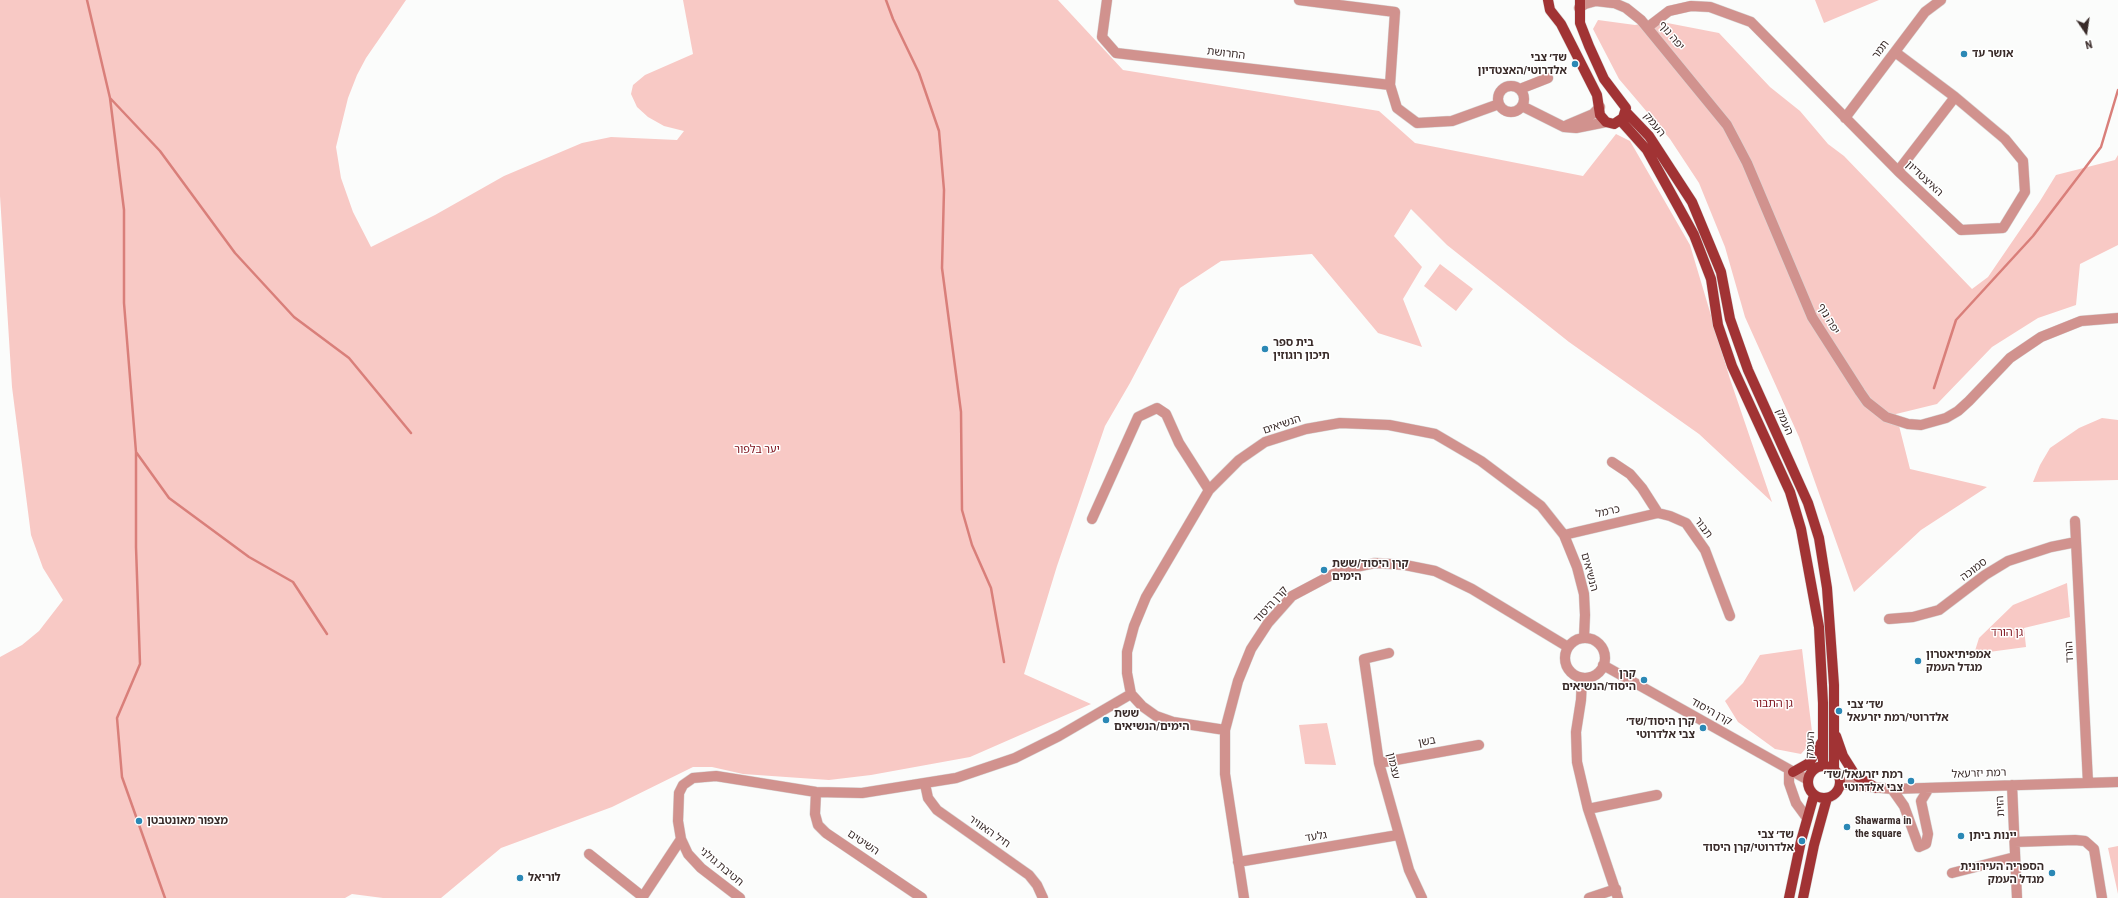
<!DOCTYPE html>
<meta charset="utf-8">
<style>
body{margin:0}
#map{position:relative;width:2118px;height:898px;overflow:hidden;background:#fbfcfb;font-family:"Roboto Condensed",sans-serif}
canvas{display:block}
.north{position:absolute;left:2066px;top:12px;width:40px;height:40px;-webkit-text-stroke:3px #fff;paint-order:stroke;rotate:167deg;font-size:11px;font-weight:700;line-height:16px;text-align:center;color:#392b29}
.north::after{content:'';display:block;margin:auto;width:14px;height:18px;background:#392b29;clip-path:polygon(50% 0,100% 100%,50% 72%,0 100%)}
</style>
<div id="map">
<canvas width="2118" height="898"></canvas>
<div class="north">N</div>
</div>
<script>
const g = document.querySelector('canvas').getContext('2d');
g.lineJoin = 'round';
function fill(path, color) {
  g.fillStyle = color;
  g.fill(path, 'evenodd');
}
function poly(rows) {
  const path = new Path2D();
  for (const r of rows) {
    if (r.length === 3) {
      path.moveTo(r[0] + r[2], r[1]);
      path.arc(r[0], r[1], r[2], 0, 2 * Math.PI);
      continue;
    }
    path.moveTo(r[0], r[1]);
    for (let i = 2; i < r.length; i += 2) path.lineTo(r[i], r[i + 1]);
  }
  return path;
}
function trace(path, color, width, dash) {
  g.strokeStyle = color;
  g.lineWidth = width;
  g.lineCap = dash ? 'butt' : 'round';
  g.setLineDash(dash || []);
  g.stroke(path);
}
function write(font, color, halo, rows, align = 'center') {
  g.font = font + ' "Roboto Condensed","Noto Sans Hebrew",sans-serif';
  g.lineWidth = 3;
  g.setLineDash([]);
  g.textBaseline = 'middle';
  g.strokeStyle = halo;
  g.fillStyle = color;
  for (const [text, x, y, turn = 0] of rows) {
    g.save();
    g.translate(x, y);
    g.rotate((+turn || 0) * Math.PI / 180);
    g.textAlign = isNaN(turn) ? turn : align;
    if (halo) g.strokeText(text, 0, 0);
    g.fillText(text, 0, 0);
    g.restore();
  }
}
fill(poly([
 [0,0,406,0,366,58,357,75,348,98,336,147,341,178,353,212,371,247,435,215,504,176,582,143,611,137,677,140,684,131,664,126,648,117,637,107,631,94,633,85,645,75,693,54,683,0,1058,0,1123,70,1379,111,1415,143,1583,176,1616,134,1630,141,1690,245,1730,379,1772,502,1699,434,1569,342,1447,245,1411,209,1394,236,1422,267,1403,299,1422,347,1378,333,1312,254,1221,261,1180,288,1130,383,1105,426,1057,566,1024,674,1091,704,970,757,871,775,829,780,743,774,712,767,693,767,612,807,501,848,441,898,383,898,352,894,345,898,0,898,0,657,22,645,39,631,63,600,43,568,31,535,12,387,0,196],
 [1815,0,1879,0,1824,23],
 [1598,20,1635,25,1657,21,1719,33,1770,87,1800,111,1828,144,1844,156,1972,289,1988,277,2040,201,2056,175,2115,160,2118,155,2118,245,2080,264,2076,305,2038,318,1992,347,1937,404,1896,414,1910,469,1987,487,1921,530,1854,592,1799,437,1745,317,1725,247,1699,183,1670,139,1619,79,1593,29],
 [1440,264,1473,289,1456,311,1424,286],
 [2102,418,2118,420,2118,480,2033,482,2040,465,2050,448,2079,428],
 [2067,583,2070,617,2024,628,2026,647,1974,654,1979,638,2013,605],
 [1802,649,1813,740,1801,754,1775,749,1738,722,1725,701,1743,683,1760,655],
 [1327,723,1336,765,1305,764,1299,725],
 [2118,846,2118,894,2108,848]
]), '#f8c9c5');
trace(poly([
 [87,0,110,98,124,210,124,303,136,452,136,547,140,664,117,718,122,777,165,898],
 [886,0,893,19,919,73,939,131,944,190,942,268,961,412,962,510,972,545,991,588,1004,662],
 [110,98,160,151,235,253,294,317,349,358,411,433],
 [1934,388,1956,320,2033,236,2101,147,2118,90],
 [136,452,169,498,249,557,293,582,327,634]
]), '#d97f7a', 2.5);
const minor = poly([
 [1107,0,1102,37,1116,53,1390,85],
 [1299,0,1395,12,1390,85,1397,108,1417,123,1452,121,1499,104],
 [1607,0,1626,8,1641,20,1727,125,1747,163,1812,317,1860,392,1867,402,1886,417,1908,424,1921,425,1946,418,1958,411,1969,401,2010,358,2041,337,2081,321,2118,318],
 [1579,8,1585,4,1596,1,1613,3],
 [1648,27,1669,11,1691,6,1710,7,1751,22,1898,171,1961,230,2003,228,2025,192,2023,161,2005,139,1955,97,1895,52],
 [1511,99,13],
 [1520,89,1548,78],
 [1522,106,1564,127,1576,128,1606,122],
 [1845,118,1925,12,1941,0],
 [1567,125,1593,114,1600,107],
 [1898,171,1955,97],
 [1612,462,1630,474,1642,488,1658,513,1670,516,1686,523,1705,550,1730,616],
 [1092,519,1138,417,1157,408,1166,414,1179,443,1209,490],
 [2075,521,2088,783],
 [1564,535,1658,513],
 [1889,619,1913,617,1939,610,1985,575,2008,561,2051,547,2076,542],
 [1585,658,20],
 [1389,653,1364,659,1379,763,1409,870,1422,898],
 [1603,665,1808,780],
 [1582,678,1581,700,1576,732,1577,762,1588,809,1618,898],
 [1225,730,1173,722,1156,716,1142,706,1131,694,1127,673,1127,652,1134,626,1146,597,1209,490,1239,460,1265,442,1306,429,1340,423,1389,425,1435,434,1481,461,1541,506,1564,535,1577,567,1584,594,1585,615,1584,638],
 [1379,763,1479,745],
 [1789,770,1789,783,1796,803,1807,818],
 [925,784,928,798,937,810,1029,875,1037,885,1043,898],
 [1840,784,1892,789,2118,782],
 [2012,785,2017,898],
 [1892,789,1904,806,1919,847,1926,844,1928,834,1921,801,1929,788],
 [816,792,815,814,818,825,826,833,922,898],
 [1588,809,1657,795],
 [2015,842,2075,840,2085,841,2094,849,2102,898],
 [589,854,643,897],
 [1238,862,1398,835],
 [1952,873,2015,857],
 [642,898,681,839],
 [740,898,701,868,688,854,681,839,678,821,679,793,683,785,693,778,716,776,816,792,862,793,956,778,1015,758,1059,736,1131,694],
 [1244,898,1225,774,1225,730,1238,681,1251,649,1268,623,1292,596,1341,570,1375,563,1405,565,1435,571,1472,589,1568,647],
 [1589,898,1616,889]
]);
const major = poly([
 [1548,0,1550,10,1561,24,1597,95,1600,115,1606,122,1614,124,1623,118,1626,108,1604,79,1589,46,1580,23,1580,0],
 [1626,112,1649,136,1692,202,1721,272,1730,319,1748,370,1808,503,1819,538,1827,588,1834,685,1834,769],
 [1621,121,1647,150,1694,235,1711,279,1718,325,1732,366,1790,492,1801,529,1819,627,1823,703,1823,766],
 [1836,736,1843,756,1855,775,1876,788],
 [1824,782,16],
 [1793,772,1809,763,1822,742],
 [1789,898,1801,841,1814,795],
 [1803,898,1814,845,1827,798]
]);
trace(minor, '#d8d6d5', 11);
trace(major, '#d8d6d5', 11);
trace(minor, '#d1928e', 10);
trace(major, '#a13334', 10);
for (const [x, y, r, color] of [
 [1964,54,4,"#2b88b5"],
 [1575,64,4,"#2b88b5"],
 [1265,349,4,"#2b88b5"],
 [1324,570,4,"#2b88b5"],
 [1918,661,4,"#2b88b5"],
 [1644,680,4,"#2b88b5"],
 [1839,711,4,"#2b88b5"],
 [1106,720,4,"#2b88b5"],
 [1703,728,4,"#2b88b5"],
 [1911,781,4,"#2b88b5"],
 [139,821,4,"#2b88b5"],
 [1847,827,4,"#2b88b5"],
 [1961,836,4,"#2b88b5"],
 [1802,841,4,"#2b88b5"],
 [2052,873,4,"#2b88b5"],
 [520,878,4,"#2b88b5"]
]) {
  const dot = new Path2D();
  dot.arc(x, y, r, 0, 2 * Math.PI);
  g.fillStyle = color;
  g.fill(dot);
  trace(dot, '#fff', 1.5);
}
write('11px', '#392b29', '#fff', [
 ["יפה נוף",1671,36,50],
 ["תמר",1881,50,-53],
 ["החרושת",1226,54,7],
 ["העמק",1654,125,51],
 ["האיצטדיון",1924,179,43],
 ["יפה נוף",1828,319,60],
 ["העמק",1784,422,67],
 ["הנשיאים",1282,425,-19],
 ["כרמל",1608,512,-13],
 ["תבור",1703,528,53],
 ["סמוכה",1974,570,-37],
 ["הנשיאים",1589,572,75],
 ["קרן היסוד",1271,605,-48],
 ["הורד",2070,652,-93],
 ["קרן היסוד",1711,712,29],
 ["בשן",1427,742,-10],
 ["העמק",1811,745,-88],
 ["עצמון",1393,766,77],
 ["רמת יזרעאל",1979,774,-2],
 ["הזית",2001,806,-93],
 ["חיל האוויר",989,832,35],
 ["גלעד",1316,837,-9],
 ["השיטים",863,843,34],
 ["חטיבת גולני",721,867,40]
]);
write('bold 11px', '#392b29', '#fff', [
 ["אושר עד",1972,54],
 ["שד׳ צבי",1567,58,"right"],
 ["אלדרוטי/האצטדיון",1567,71,"right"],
 ["בית ספר",1273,343],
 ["תיכון רוגוזין",1273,356],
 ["קרן היסוד/ששת",1332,564],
 ["הימים",1332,577],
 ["אמפיתיאטרון",1926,655],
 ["מגדל העמק",1926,668],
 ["קרן",1636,674,"right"],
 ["היסוד/הנשיאים",1636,687,"right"],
 ["שד׳ צבי",1847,705],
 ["אלדרוטי/רמת יזרעאל",1847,718],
 ["ששת",1114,714],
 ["הימים/הנשיאים",1114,727],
 ["קרן היסוד/שד׳",1695,722,"right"],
 ["צבי אלדרוטי",1695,735,"right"],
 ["רמת יזרעאל/שד׳",1903,775,"right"],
 ["צבי אלדרוטי",1903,788,"right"],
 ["מצפור מאונטבטן",147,821],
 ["Shawarma in",1855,821],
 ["the square",1855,834],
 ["שד׳ צבי",1794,835,"right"],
 ["אלדרוטי/קרן היסוד",1794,848,"right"],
 ["יינות ביתן",1969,836],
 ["הספריה העירונית",2044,867,"right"],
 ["מגדל העמק",2044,880,"right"],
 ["לוריאל",528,878]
], 'left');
write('11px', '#7c0f19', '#fff', [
 ["יער בלפור",757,450],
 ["גן הורד",2007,633],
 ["גן התבור",1773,704]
]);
</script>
